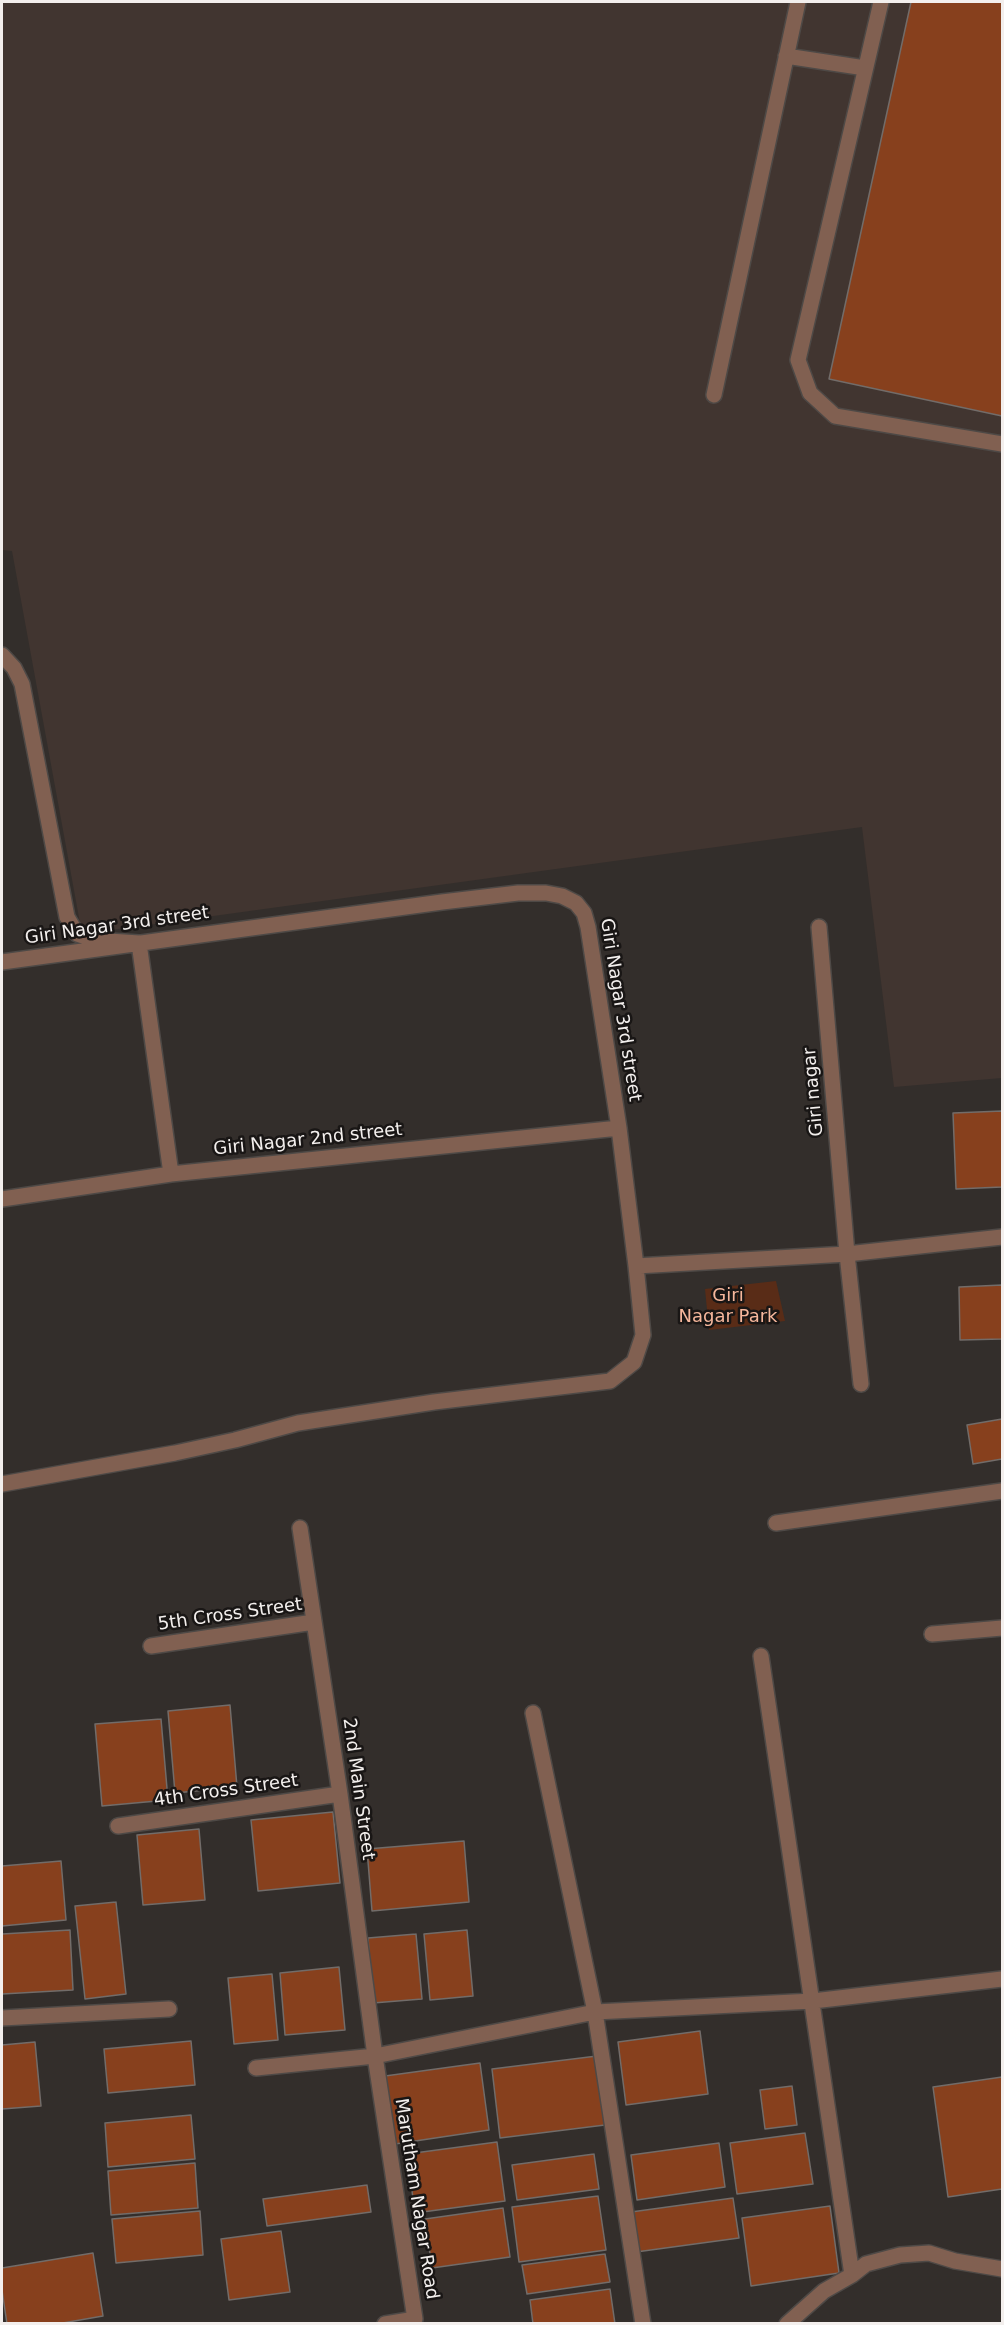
<!DOCTYPE html>
<style>
body{margin:0}
#map{position:relative;width:1004px;height:2325px;overflow:hidden;background:#332e2b;font-family:"DejaVu Sans",sans-serif}
canvas{display:block}
.frame{position:absolute;inset:0;border:3px solid #f3efed;pointer-events:none}
</style>
<div id="map">
<canvas width="1004" height="2325"></canvas>
<div class="frame"></div>
</div>
<script>
const g = document.querySelector('canvas').getContext('2d');
g.lineJoin = 'round';
function fill(path, color) {
  g.fillStyle = color;
  g.fill(path, 'evenodd');
}
function poly(rows) {
  const path = new Path2D();
  for (const r of rows) {
    path.moveTo(r[0], r[1]);
    for (let i = 2; i < r.length; i += 2) path.lineTo(r[i], r[i + 1]);
  }
  return path;
}
function trace(path, color, width, dash) {
  g.strokeStyle = color;
  g.lineWidth = width;
  g.lineCap = dash ? 'butt' : 'round';
  g.setLineDash(dash || []);
  g.stroke(path);
}
function write(font, color, halo, rows, align = 'center') {
  g.font = font + ' "DejaVu Sans",sans-serif';
  g.lineWidth = 5;
  g.setLineDash([]);
  g.textBaseline = 'middle';
  g.strokeStyle = halo;
  g.fillStyle = color;
  for (const [text, x, y, turn = 0] of rows) {
    g.save();
    g.translate(x, y);
    g.rotate((+turn || 0) * Math.PI / 180);
    g.textAlign = isNaN(turn) ? turn : align;
    if (halo) g.strokeText(text, 0, 0);
    g.fillText(text, 0, 0);
    g.restore();
  }
}
fill(poly([
 [2,2,1002,2,1002,1078,894,1087,862,827,82,934,12,551,2,550]
]), '#413530');
fill(poly([
 [776,1281,785,1321,709,1330,705,1289]
]), '#592c17');
const building = poly([
 [911,2,1002,2,1002,416,829,379,911,2],
 [1002,1111,1002,1187,956,1189,953,1113,1002,1111],
 [1002,1285,1002,1339,960,1340,959,1287,1002,1285],
 [1002,1419,1002,1459,973,1464,967,1425,1002,1419],
 [230,1705,237,1787,175,1793,168,1711,230,1705],
 [161,1719,168,1800,102,1806,95,1724,161,1719],
 [333,1812,340,1883,258,1891,251,1820,333,1812],
 [199,1829,205,1900,143,1905,137,1835,199,1829],
 [464,1841,469,1902,372,1911,367,1849,464,1841],
 [61,1861,66,1920,2,1926,2,1866,61,1861],
 [116,1902,126,1994,85,1999,75,1906,116,1902],
 [70,1930,73,1990,2,1994,2,1934,70,1930],
 [467,1930,473,1996,430,2000,424,1934,467,1930],
 [416,1934,422,1999,373,2003,368,1938,416,1934],
 [339,1967,345,2030,285,2035,280,1973,339,1967],
 [272,1974,278,2040,234,2044,228,1978,272,1974],
 [700,2031,708,2094,626,2105,618,2042,700,2031],
 [191,2041,195,2085,108,2093,104,2049,191,2041],
 [35,2042,41,2106,2,2109,2,2045,35,2042],
 [597,2056,605,2125,500,2138,492,2069,597,2056],
 [480,2063,489,2130,395,2144,385,2076,480,2063],
 [1002,2077,1002,2189,948,2197,933,2087,1002,2077],
 [792,2086,797,2125,765,2129,760,2090,792,2086],
 [191,2115,195,2159,108,2167,105,2123,191,2115],
 [805,2133,813,2184,737,2194,730,2143,805,2133],
 [497,2142,505,2201,415,2213,407,2154,497,2142],
 [719,2143,725,2187,637,2200,631,2155,719,2143],
 [594,2154,599,2189,517,2200,512,2165,594,2154],
 [195,2163,198,2208,111,2215,108,2171,195,2163],
 [367,2185,371,2212,267,2226,263,2199,367,2185],
 [598,2196,606,2250,519,2262,512,2207,598,2196],
 [733,2198,739,2238,636,2252,631,2212,733,2198],
 [830,2206,839,2273,751,2286,742,2218,830,2206],
 [503,2208,510,2257,432,2268,425,2219,503,2208],
 [200,2211,203,2255,116,2263,112,2219,200,2211],
 [281,2231,290,2292,229,2300,221,2239,281,2231],
 [93,2253,103,2316,57,2324,7,2324,2,2290,2,2268,93,2253],
 [605,2254,610,2282,527,2294,522,2265,605,2254],
 [610,2289,615,2324,533,2324,530,2300,610,2289]
]);
fill(building, '#87401d');
trace(building, '#726c69', 1.5);
const service = poly([
 [881,2,798,360,810,393,835,416,1002,444],
 [786,56,865,68],
 [714,395,798,2]
]);
const minor = poly([
 [2,655,14,668,22,684,67,917,77,934,94,940,139,943,171,1174],
 [819,927,847,1254,861,1384],
 [2,962,442,902,518,893,546,893,562,896,576,903,584,913,588,927,619,1128,636,1266,847,1254,1002,1237],
 [2,1199,171,1174,619,1128],
 [2,1484,175,1453,235,1440,298,1423,434,1402,610,1381,634,1362,643,1335,636,1266],
 [776,1523,1002,1491],
 [300,1528,340,1794,375,2056,415,2319,385,2324],
 [932,1634,1002,1628],
 [151,1646,314,1622],
 [761,1656,852,2275],
 [533,1713,595,2012,643,2324],
 [118,1826,340,1794],
 [2,2018,169,2009],
 [256,2068,375,2056,595,2012,813,2001,1002,1979],
 [787,2324,824,2291,852,2275,866,2264,900,2255,929,2253,955,2261,1002,2269]
]);
trace(service, '#4e4946', 18);
trace(minor, '#4e4946', 18);
trace(service, '#816051', 15);
trace(minor, '#816051', 15);
write('18px', '#f3efed', '#191615', [
 ["Giri Nagar 3rd street",117,926,-8],
 ["Giri Nagar 3rd street",620,1010,81],
 ["Giri nagar",814,1092,-95],
 ["Giri Nagar 2nd street",308,1140,-6],
 ["5th Cross Street",230,1615,-8],
 ["2nd Main Street",358,1789,82],
 ["4th Cross Street",226,1791,-8],
 ["Marutham Nagar Road",416,2199,81]
]);
write('18px', '#f6b79c', '#191615', [
 ["Giri",728,1296],
 ["Nagar Park",728,1317]
]);
</script>
